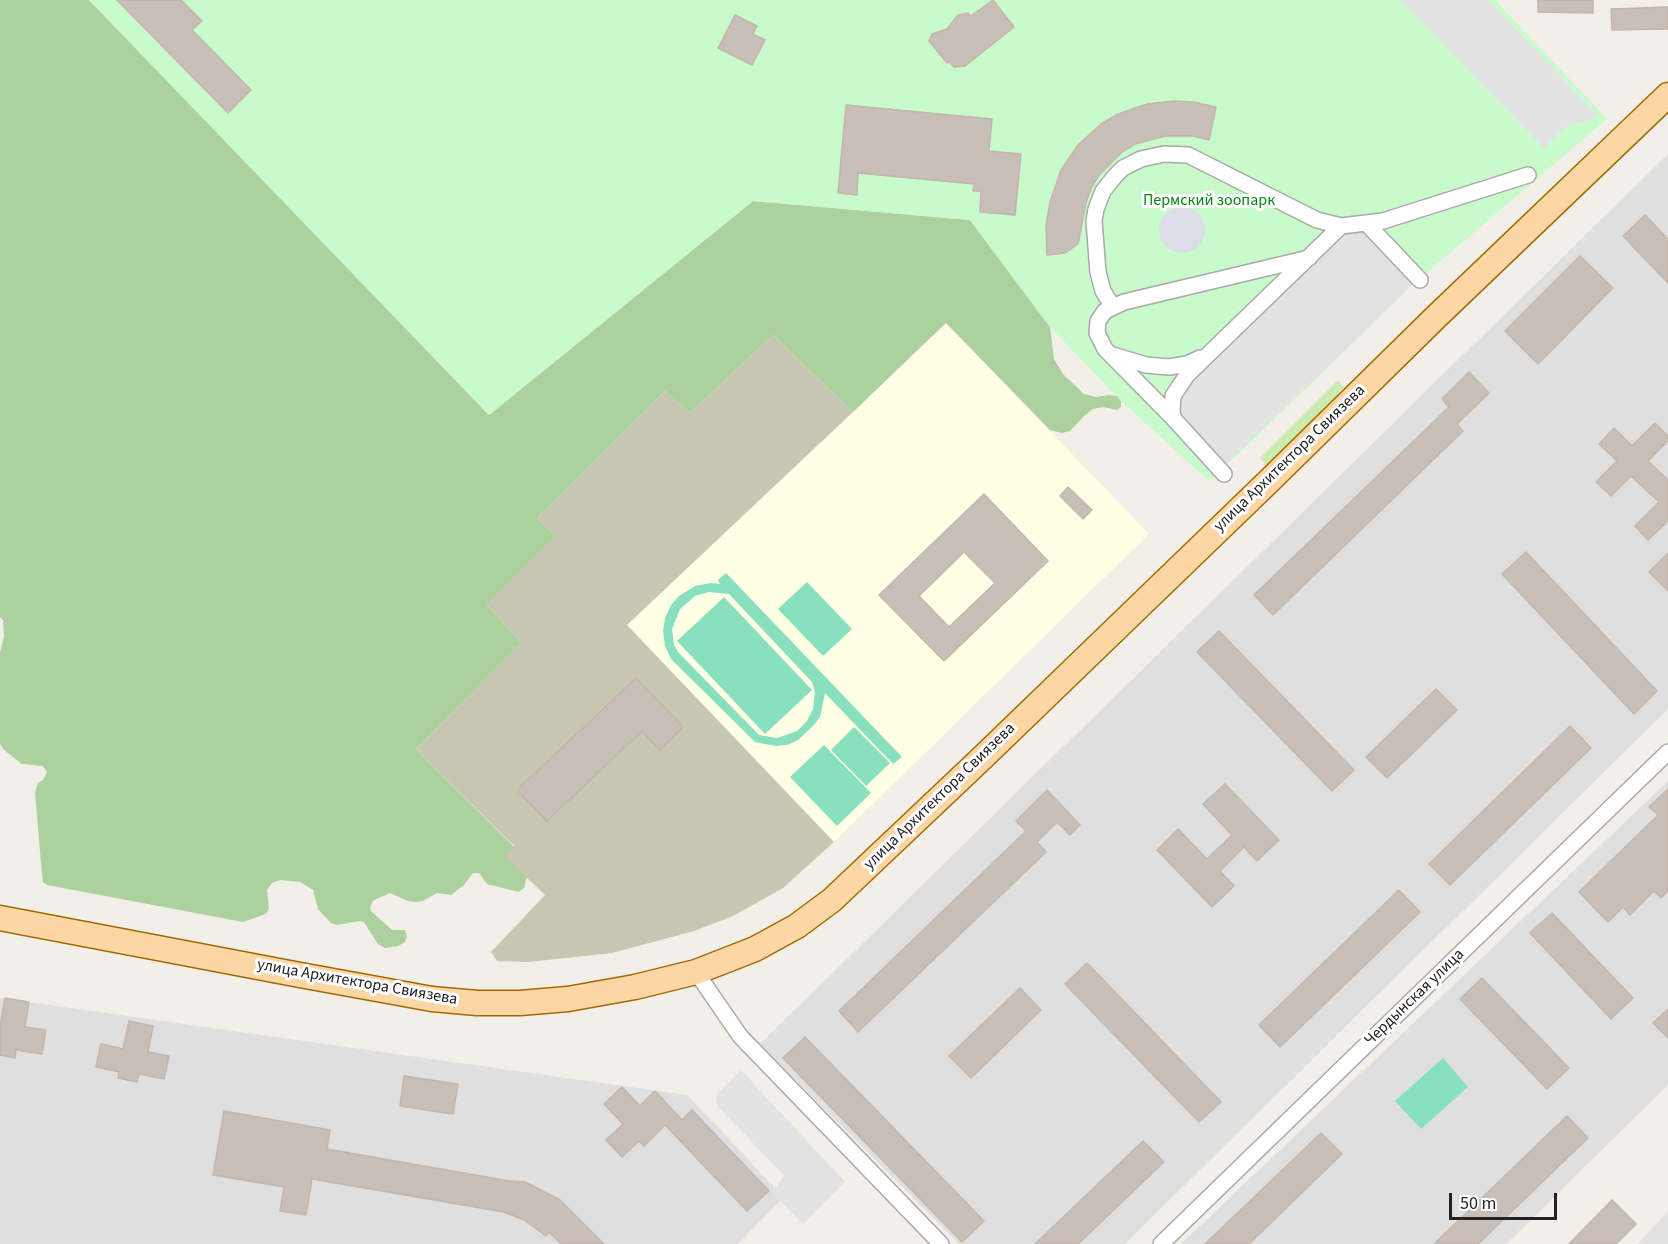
<!DOCTYPE html>
<meta charset="utf-8">
<style>
body{margin:0}
#map{position:relative;width:1668px;height:1244px;overflow:hidden;background:#f2efe9;font-family:"Source Sans 3",sans-serif}
canvas{display:block}
.scale{position:absolute;left:1449px;top:1193px;width:108px;height:27px;box-sizing:border-box;border:3px solid #222;border-top:0;padding-left:8px;font-size:18px;line-height:21px;white-space:nowrap;color:#222;-webkit-text-stroke:4px #fff;paint-order:stroke}
</style>
<div id="map">
<canvas width="1668" height="1244"></canvas>
<div class="scale">50 m</div>
</div>
<script>
const g = document.querySelector('canvas').getContext('2d');
g.lineJoin = 'round';
function fill(path, color) {
  g.fillStyle = color;
  g.fill(path, 'evenodd');
}
function poly(rows) {
  const path = new Path2D();
  for (const r of rows) {
    if (r.length === 3) {
      path.moveTo(r[0] + r[2], r[1]);
      path.arc(r[0], r[1], r[2], 0, 2 * Math.PI);
      continue;
    }
    path.moveTo(r[0], r[1]);
    for (let i = 2; i < r.length; i += 2) path.lineTo(r[i], r[i + 1]);
  }
  return path;
}
function trace(path, color, width, dash) {
  g.strokeStyle = color;
  g.lineWidth = width;
  g.lineCap = dash ? 'butt' : 'round';
  g.setLineDash(dash || []);
  g.stroke(path);
}
function write(font, color, halo, rows, align = 'center') {
  g.font = font + ' "Source Sans 3",sans-serif';
  g.lineWidth = 6;
  g.setLineDash([]);
  g.textBaseline = 'middle';
  g.strokeStyle = halo;
  g.fillStyle = color;
  for (const [text, x, y, turn = 0] of rows) {
    g.save();
    g.translate(x, y);
    g.rotate((+turn || 0) * Math.PI / 180);
    g.textAlign = isNaN(turn) ? turn : align;
    if (halo) g.strokeText(text, 0, 0);
    g.fillText(text, 0, 0);
    g.restore();
  }
}
fill(poly([
 [1668,154,1668,709,1125,1244,959,1244,760,1044],
 [1668,781,1668,1085,1506,1244,1181,1244],
 [0,998,687,1095,784,1197,738,1244,0,1244]
]), '#e0dfdf');
fill(poly([
 [946,323,1149,534,834,842,627,625]
]), '#ffffe5');
fill(poly([
 [773,335,853,412,627,625,834,842,783,888,733,916,694,931,612,953,529,962,497,961,491,952,545,895,504,856,514,846,416,749,521,643,487,605,556,536,537,518,665,391,690,413]
]), '#c7c7b4');
fill(poly([
 [1338,380,1344,387,1337,395,1344,403,1272,472,1260,458]
]), '#cdebb0');
fill(poly([
 [0,0,89,0,489,415,753,201,970,220,1050,327,1054,359,1063,374,1084,394,1096,397,1109,395,1117,396,1121,401,1121,407,1117,410,1103,407,1093,409,1084,416,1070,431,1062,433,1050,430,946,323,853,412,773,335,690,413,665,391,537,518,556,536,487,605,521,643,416,749,514,847,505,856,527,877,524,888,519,892,487,884,479,873,473,873,464,885,451,895,437,893,423,901,416,902,408,901,390,893,374,900,370,907,371,911,392,930,405,930,407,936,405,942,398,946,385,948,378,944,364,922,360,921,337,925,331,923,318,909,313,890,300,882,280,880,272,883,267,890,269,908,266,914,243,922,47,885,43,882,42,875,35,793,38,783,43,780,47,772,43,766,22,764,4,750,0,744,0,653,4,636,3,620,0,617]
]), '#add19e');
fill(poly([
 [89,0,1495,0,1607,119,1410,287,1238,455,1209,481,1121,401,1050,327,970,220,753,201,489,415]
]), '#c8facc');
fill(poly([
 [726,573,902,757,893,764,825,693,820,717,814,725,798,740,787,745,776,746,755,742,671,659,665,646,663,631,665,618,671,605,679,596,695,586,711,583,720,584,718,580],
 [709,592,729,594,812,682,815,692,813,709,807,721,797,731,777,738,759,735,678,652,674,645,672,629,680,609,695,596],
 [807,582,852,629,823,656,778,609],
 [724,597,812,690,765,734,677,641],
 [854,727,890,763,866,786,831,750],
 [824,745,871,793,837,826,790,777],
 [1443,1058,1468,1087,1421,1129,1395,1101]
]), '#88e0be');
fill(poly([
 [1400,0,1488,0,1597,115,1592,119,1566,126,1544,148],
 [1352,231,1364,232,1414,283,1223,467,1181,419,1178,406,1182,393,1189,382,1334,242],
 [741,1070,845,1182,803,1224,771,1192,785,1176,717,1106,716,1095],
 [1668,1211,1668,1244,1638,1244]
]), '#e2e2e2');
fill(poly([
 [1182,230,23]
]), '#dddde8');
const building = poly([
 [117,0,181,0,202,21,192,30,251,90,228,113,117,0],
 [993,0,1014,27,965,66,954,67,949,61,947,63,929,41,932,34,947,29,958,15,968,13,971,16,993,0],
 [1538,0,1593,0,1593,13,1538,12,1538,0],
 [1668,7,1668,29,1612,30,1611,9,1668,7],
 [735,15,757,26,753,34,765,40,752,65,718,48,735,15],
 [1174,101,1193,102,1216,107,1209,140,1193,136,1165,136,1135,144,1122,152,1099,175,1091,189,1086,203,1078,244,1065,253,1047,255,1046,225,1050,202,1061,170,1078,145,1101,124,1118,114,1147,104,1174,101],
 [846,105,992,119,989,151,1021,154,1015,215,980,212,981,191,973,191,974,184,858,173,857,195,838,193,846,105],
 [1645,215,1668,239,1668,283,1623,236,1645,215],
 [1580,256,1613,288,1538,364,1505,331,1580,256],
 [1469,372,1489,393,1457,424,1463,431,1273,615,1254,595,1449,407,1442,399,1469,372],
 [1655,423,1668,436,1668,441,1648,461,1668,480,1668,521,1648,540,1635,526,1659,502,1631,476,1611,496,1596,482,1617,461,1599,444,1614,428,1632,446,1655,423],
 [1068,487,1092,510,1083,519,1060,496,1068,487],
 [984,494,1048,561,944,661,879,595,984,494],
 [964,552,995,583,949,627,919,596,964,552],
 [1526,552,1657,691,1634,714,1502,574,1526,552],
 [1668,553,1668,591,1649,572,1668,553],
 [1219,631,1354,770,1332,791,1197,652,1219,631],
 [636,678,683,727,660,750,642,731,547,821,517,790,636,678],
 [1436,689,1457,710,1387,778,1366,757,1436,689],
 [1570,726,1591,748,1450,885,1429,864,1570,726],
 [1225,784,1279,840,1257,861,1244,847,1220,871,1234,886,1212,907,1157,850,1178,829,1207,859,1232,835,1203,804,1225,784],
 [1668,789,1668,891,1661,898,1654,891,1630,915,1623,907,1608,922,1579,892,1658,815,1649,807,1668,789],
 [1047,790,1080,825,1070,835,1057,822,1037,842,1046,852,858,1032,839,1011,1026,831,1016,821,1047,790],
 [1399,890,1420,912,1280,1047,1259,1025,1399,890],
 [1552,913,1633,998,1611,1019,1530,933,1552,913],
 [1087,963,1221,1102,1199,1122,1065,984,1087,963],
 [1482,978,1569,1068,1547,1089,1460,999,1482,978],
 [1020,988,1041,1010,971,1078,949,1056,1020,988],
 [5,998,29,1002,25,1027,46,1030,42,1054,16,1050,15,1058,0,1055,0,1026,5,998],
 [1668,1009,1668,1038,1653,1023,1668,1009],
 [129,1021,153,1026,148,1052,169,1056,164,1079,139,1074,137,1082,118,1078,119,1072,96,1067,101,1044,123,1049,129,1021],
 [805,1037,984,1221,962,1242,783,1058,805,1037],
 [404,1076,458,1084,453,1114,400,1106,404,1076],
 [622,1087,640,1106,655,1091,682,1120,692,1110,769,1191,747,1211,665,1125,644,1146,639,1141,622,1157,606,1140,623,1124,604,1104,622,1087],
 [224,1111,330,1130,327,1149,509,1181,525,1182,560,1200,604,1244,561,1244,549,1232,546,1236,524,1220,504,1212,312,1179,306,1215,280,1211,284,1187,213,1175,224,1111],
 [1567,1116,1588,1138,1478,1244,1434,1244,1567,1116],
 [1321,1133,1342,1154,1249,1244,1205,1244,1321,1133],
 [1143,1141,1164,1162,1078,1244,1035,1244,1143,1141],
 [1612,1200,1636,1224,1616,1244,1569,1244,1612,1200]
]);
fill(building, '#c7bfb8');
trace(building, '#c4b6ab', 1.5);
const street = poly([
 [1367,224,1420,280],
 [1113,307,1103,291,1098,272,1094,221,1096,209,1103,191,1115,176,1123,168,1141,159,1164,154,1188,155,1317,220,1341,226,1383,221,1528,175],
 [1113,355,1146,365,1169,367,1187,364,1200,358],
 [1173,418,1172,410,1173,396,1187,375,1341,226],
 [1224,474,1173,418,1105,349,1097,333,1098,321,1105,311,1124,302,1309,258],
 [696,972,740,1036,941,1244],
 [1161,1244,1668,752]
]);
const primary = poly([
 [0,918,300,975,432,999,477,1003,520,1003,568,999,635,987,696,972,755,949,797,926,832,900,981,759,1269,481,1437,316,1668,95]
]);
trace(street, '#a9a9a9', 18);
trace(primary, '#a06b00', 27);
trace(street, '#fff', 15);
trace(primary, '#fcd6a4', 24);
write('16px', '#0c8416', '#fff', [
 ["Пермский зоопарк",1209,201]
]);
write('16px', '#222', '#fff', [
 ["улица Архитектора Свиязева",1290,459,-44],
 ["улица Архитектора Свиязева",940,797,-44],
 ["улица Архитектора Свиязева",357,983,10],
 ["Чердынская улица",1415,998,-44]
]);
</script>
